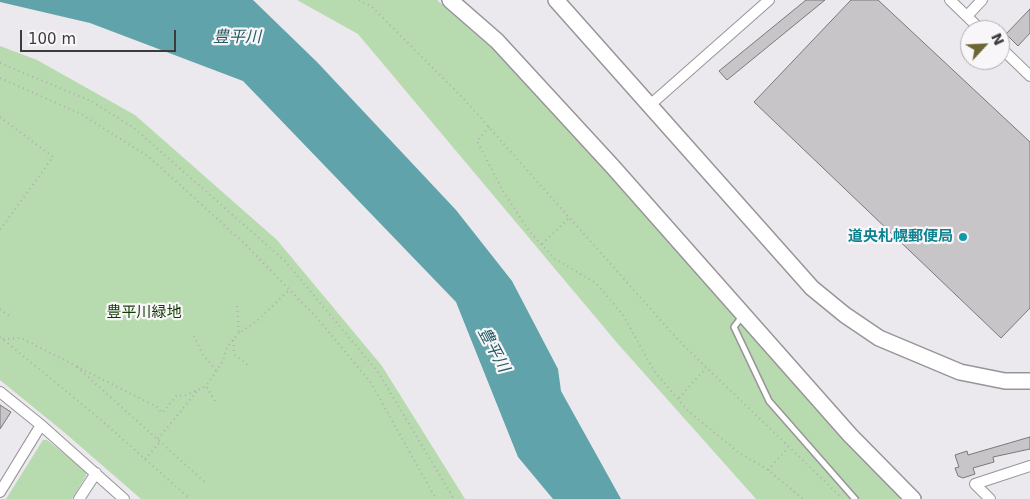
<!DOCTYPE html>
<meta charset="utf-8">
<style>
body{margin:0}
#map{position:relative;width:1030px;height:499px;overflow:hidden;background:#ebe9ed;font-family:"DejaVu Sans",sans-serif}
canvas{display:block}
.north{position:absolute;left:960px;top:20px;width:50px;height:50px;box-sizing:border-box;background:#f9f6fa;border:1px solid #aeacae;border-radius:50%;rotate:65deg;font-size:14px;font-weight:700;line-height:20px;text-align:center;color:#3d3c3d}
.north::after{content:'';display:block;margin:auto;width:18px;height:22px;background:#6c6632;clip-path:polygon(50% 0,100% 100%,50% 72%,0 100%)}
.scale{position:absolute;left:20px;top:30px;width:156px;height:22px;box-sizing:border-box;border:2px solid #3d3c3d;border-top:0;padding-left:6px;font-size:15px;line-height:18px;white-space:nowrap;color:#3d3c3d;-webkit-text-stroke:4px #f9f6fa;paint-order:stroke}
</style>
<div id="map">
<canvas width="1030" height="499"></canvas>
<div class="north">N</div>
<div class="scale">100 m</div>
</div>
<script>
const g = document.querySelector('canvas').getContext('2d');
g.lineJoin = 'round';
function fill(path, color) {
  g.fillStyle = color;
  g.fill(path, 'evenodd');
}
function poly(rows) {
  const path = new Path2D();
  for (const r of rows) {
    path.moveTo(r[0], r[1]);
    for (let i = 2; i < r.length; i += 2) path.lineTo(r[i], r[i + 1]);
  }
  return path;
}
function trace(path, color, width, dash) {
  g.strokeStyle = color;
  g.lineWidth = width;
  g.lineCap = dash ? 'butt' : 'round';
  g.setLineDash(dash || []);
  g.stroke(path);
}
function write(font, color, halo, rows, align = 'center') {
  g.font = font + ' "DejaVu Sans","Noto Sans JP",sans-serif';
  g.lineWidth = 4.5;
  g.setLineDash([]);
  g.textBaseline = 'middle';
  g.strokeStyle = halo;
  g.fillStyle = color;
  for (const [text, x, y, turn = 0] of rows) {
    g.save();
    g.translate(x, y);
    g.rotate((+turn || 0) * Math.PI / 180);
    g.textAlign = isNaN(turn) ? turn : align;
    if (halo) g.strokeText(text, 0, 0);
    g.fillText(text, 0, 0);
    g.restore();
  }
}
fill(poly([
 [297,0,437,0,517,70,907,499,756,499,618,344,358,34],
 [0,46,37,60,135,115,277,240,382,366,465,499,141,499,65,433,0,380],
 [43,440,47,440,86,471,86,476,72,499,6,499]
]), '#b8daaf');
fill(poly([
 [0,0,253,0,317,62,456,210,512,281,558,369,561,391,621,499,553,499,518,457,456,302,243,81,90,23,0,2]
]), '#60a3aa');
const building = poly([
 [806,0,825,0,727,80,719,71,806,0],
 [851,0,878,0,1030,142,1030,308,1001,338,754,102,851,0],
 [1030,9,1030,33,1018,46,1006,34,1030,9],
 [0,405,11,412,0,429,0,405],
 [1030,437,1030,449,993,457,994,462,973,468,975,474,963,478,958,476,955,468,959,467,955,455,967,451,968,455,1030,437]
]);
fill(building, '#c7c5c8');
trace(building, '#7a787b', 1);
const lane = poly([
 [743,315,734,327,769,401,855,499]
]);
const street = poly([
 [950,0,981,30],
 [967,16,982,0],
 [1000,47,1030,76],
 [650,105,769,0],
 [0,392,41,425,124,499],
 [0,492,41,425],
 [79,499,96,473],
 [990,499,975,484,1030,466]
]);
const secondary = poly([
 [450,0,497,41,613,167,850,435,913,499],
 [556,0,812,288,845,315,879,338,960,372,1005,381,1030,381]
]);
trace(lane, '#989599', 8);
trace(street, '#989599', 12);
trace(secondary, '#989599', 18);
trace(poly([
 [359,0,372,7,463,98,680,342,842,498],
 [0,63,91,101,134,128,285,261,378,372,454,499],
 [0,78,81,114,149,157,244,243,318,319,371,383,436,499],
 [0,117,53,157,0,230],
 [489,127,477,141,503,191,529,231,555,259,596,283,623,315,654,371,687,410,738,452,768,470,803,499],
 [542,244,569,218],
 [237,306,239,333,257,321,289,290],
 [0,309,9,316],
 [194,336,203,355,216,370],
 [0,337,100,419,190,499],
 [3,339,21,338,157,407,162,413,177,395,184,396,206,386],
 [233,340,234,354,249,366],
 [77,367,207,484],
 [679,398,706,368],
 [215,401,206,386,223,361,227,347,239,333],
 [158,439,198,390],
 [145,459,160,442],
 [768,470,788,448]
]), '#afadb0', 2, [1, 4]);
trace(lane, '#fff', 5);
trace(street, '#fff', 10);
trace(secondary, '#fff', 15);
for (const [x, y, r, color] of [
 [963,237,5,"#0f9aa8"]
]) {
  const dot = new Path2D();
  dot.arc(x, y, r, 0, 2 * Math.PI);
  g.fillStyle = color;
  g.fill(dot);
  trace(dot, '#f9f6fa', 2);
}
write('bold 15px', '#0d838f', '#f9f6fa', [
 ["道央札幌郵便局",953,237]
], 'right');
write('15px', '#103d01', '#f9f6fa', [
 ["豊平川緑地",144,313]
]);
write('italic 16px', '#235c62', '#f9f6fa', [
 ["豊平川",237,38],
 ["豊平川",493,350,62]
]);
</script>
